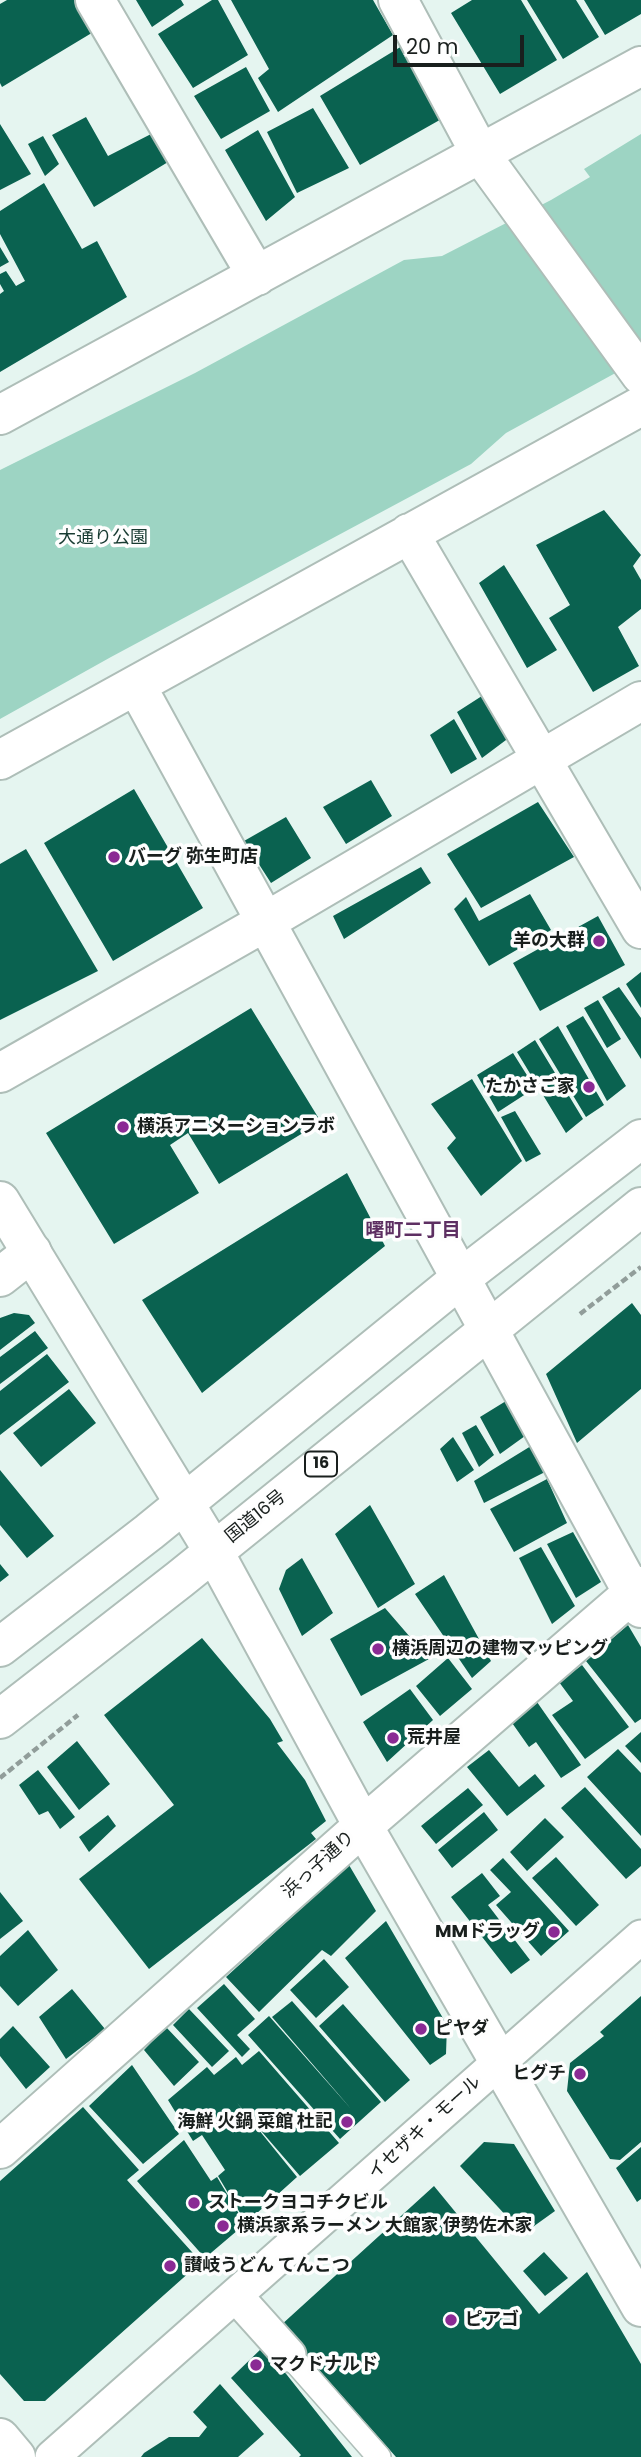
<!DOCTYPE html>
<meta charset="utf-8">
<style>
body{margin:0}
#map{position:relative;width:641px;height:2457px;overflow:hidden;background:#e5f5f0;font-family:Poppins,sans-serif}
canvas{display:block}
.scale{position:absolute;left:393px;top:35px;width:131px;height:32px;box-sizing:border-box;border:4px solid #191f1d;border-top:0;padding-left:9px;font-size:21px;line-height:24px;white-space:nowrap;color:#191f1d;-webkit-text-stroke:5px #fefefe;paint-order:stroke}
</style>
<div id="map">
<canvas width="641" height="2457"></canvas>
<div class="scale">20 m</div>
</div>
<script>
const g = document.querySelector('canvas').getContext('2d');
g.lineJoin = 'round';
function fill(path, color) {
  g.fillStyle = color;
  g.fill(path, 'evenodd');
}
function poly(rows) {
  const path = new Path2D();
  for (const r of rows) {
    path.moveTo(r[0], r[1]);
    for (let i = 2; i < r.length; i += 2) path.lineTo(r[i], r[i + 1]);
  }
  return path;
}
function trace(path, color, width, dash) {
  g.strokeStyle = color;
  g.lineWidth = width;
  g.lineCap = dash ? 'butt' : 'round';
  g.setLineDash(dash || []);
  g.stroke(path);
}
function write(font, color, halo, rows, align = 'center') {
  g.font = font + ' Poppins,"Noto Sans JP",sans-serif';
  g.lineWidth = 7;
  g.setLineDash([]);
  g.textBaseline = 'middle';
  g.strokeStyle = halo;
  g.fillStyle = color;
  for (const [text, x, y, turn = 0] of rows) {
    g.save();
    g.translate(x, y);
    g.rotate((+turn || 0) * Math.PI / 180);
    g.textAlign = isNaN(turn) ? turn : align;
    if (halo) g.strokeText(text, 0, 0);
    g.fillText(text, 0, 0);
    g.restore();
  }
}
fill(poly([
 [641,134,641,359,506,433,471,464,111,657,0,719,0,470,195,373,404,260,442,256,551,200,590,177,584,169]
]), '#9dd4c3');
fill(poly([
 [7,0,77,0,95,31,2,87,0,83,0,4],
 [136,0,181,0,184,5,152,27],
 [212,0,218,0,248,55,193,88,158,34],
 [231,0,373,0,393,35,278,112,258,78,269,69],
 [472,0,521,0,557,60,500,94,451,13],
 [527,0,576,0,599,37,563,59],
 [584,0,641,0,641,14,605,35],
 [402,46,445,117,360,165,320,96],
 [246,67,270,111,221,139,194,96],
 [313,108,349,168,297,193,267,132],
 [86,117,108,156,155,132,173,159,94,207,52,135],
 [0,124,31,174,0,190],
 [258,130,295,197,266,221,225,150],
 [43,136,59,164,45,176,28,144],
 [44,183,82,249,97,241,127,297,0,372,0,294,4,291,0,284,0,274,6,271,16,286,25,281,0,234,0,211],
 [0,247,9,262,0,267],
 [604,510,641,555,633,566,641,580,641,609,618,627,639,666,593,692,549,618,570,605,536,545],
 [504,565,557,650,527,668,479,583],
 [485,694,510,737,482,758,457,712],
 [454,719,477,759,451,774,430,735],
 [371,780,392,816,346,844,323,807],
 [134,789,203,908,113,961,44,843],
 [538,802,574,857,481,908,447,854],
 [286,817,311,858,271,883,244,841],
 [26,849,98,971,0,1020,0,864],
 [421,867,431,883,344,939,333,916],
 [530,894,551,930,489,966,454,909,466,897,479,921],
 [598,916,625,965,540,1011,513,963],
 [641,972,641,1008,626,984],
 [619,987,641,1018,641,1059,602,997],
 [598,1000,621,1039,607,1048,584,1008],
 [251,1008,321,1122,219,1184,188,1133,170,1145,199,1193,114,1244,46,1133],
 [583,1016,626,1086,607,1101,566,1026],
 [558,1026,604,1105,586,1117,539,1039],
 [535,1040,583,1119,566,1133,517,1052],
 [513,1053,535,1088,498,1112,477,1075],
 [472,1079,522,1161,481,1196,447,1148,456,1138,431,1104],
 [515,1111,541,1154,526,1162,501,1117],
 [347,1173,385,1246,202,1393,142,1300],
 [632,1303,641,1315,641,1389,577,1443,546,1374],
 [14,1313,29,1315,35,1323,0,1350,0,1318],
 [35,1331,48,1348,0,1384,0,1357],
 [47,1354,69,1382,0,1435,0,1391],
 [69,1389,96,1423,41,1467,13,1433],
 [506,1401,525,1436,500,1454,480,1417],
 [476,1425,494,1455,479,1467,462,1433],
 [453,1437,474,1470,457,1482,440,1449],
 [531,1446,545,1472,484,1503,474,1481],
 [0,1470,54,1536,27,1558,0,1525],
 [547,1479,567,1523,514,1552,490,1509],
 [370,1505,415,1584,378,1608,335,1534],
 [573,1532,601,1582,576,1598,547,1544],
 [541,1547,575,1606,552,1624,519,1558],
 [302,1558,333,1613,302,1636,279,1589,286,1570],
 [0,1564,9,1575,0,1582],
 [444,1575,491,1661,472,1678,415,1594],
 [385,1608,429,1659,361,1696,330,1639],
 [628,1625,641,1647,641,1719,635,1723,586,1661],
 [202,1638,270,1719,283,1741,277,1743,305,1780,326,1821,311,1833,316,1839,149,1969,79,1879,174,1805,104,1715],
 [448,1658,472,1689,440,1716,416,1686],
 [582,1665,629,1727,585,1759,552,1715,573,1701,559,1682],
 [410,1689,433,1720,387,1762,363,1722],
 [537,1702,581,1765,561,1778,536,1742,529,1747,510,1720],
 [641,1732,641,1763,625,1746],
 [77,1741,110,1784,79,1810,47,1767],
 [618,1749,641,1773,641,1836,587,1777],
 [489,1750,519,1787,535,1774,545,1786,507,1816,467,1767],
 [38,1770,75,1817,60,1829,48,1811,39,1815,19,1785],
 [585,1787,641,1849,641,1866,626,1879,561,1808],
 [468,1788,483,1805,436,1844,421,1826],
 [484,1812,498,1830,452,1868,438,1850],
 [108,1815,116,1826,89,1852,79,1837],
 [545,1818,564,1837,527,1871,510,1852],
 [556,1857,599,1905,576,1926,532,1878],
 [503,1858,569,1931,541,1956,496,1905,511,1892,490,1870],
 [349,1865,376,1911,331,1956,322,1950,259,2012,226,1977],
 [482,1873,500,1896,488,1905,530,1960,511,1974,451,1897],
 [0,1892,23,1921,0,1939],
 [386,1921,447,2025,446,2054,430,2065,345,1958],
 [28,1930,58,1970,18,2006,0,1986,0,1956],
 [324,1959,349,1987,316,2018,290,1990],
 [224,1984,255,2019,237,2035,250,2049,242,2057,197,2008],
 [72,1989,105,2029,66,2059,39,2017],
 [641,1996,641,2142,620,2160,610,2159,567,2091,570,2063,604,2036,600,2032],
 [292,2001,381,2102,340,2139,248,2035,269,2016,352,2110,272,2017],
 [343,2004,410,2080,385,2102,319,2026],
 [189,2009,229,2051,212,2067,173,2025],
 [13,2026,50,2067,26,2089,0,2056,0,2039],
 [166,2027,199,2062,174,2086,144,2050],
 [259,2051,339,2143,300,2176,237,2103,297,2177,246,2223,218,2176,225,2170,202,2135,193,2141,168,2100,207,2067,214,2075,236,2057,242,2065],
 [132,2065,179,2134,143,2164,89,2106],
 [83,2107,139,2170,127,2180,201,2262,45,2401,24,2401,0,2374,0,2181],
 [184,2140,211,2181,217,2177,245,2224,205,2258,137,2181],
 [484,2142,514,2144,555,2211,523,2234,460,2166],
 [641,2147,641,2199,637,2202,616,2168],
 [434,2186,539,2314,587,2272,641,2364,641,2457,396,2457,280,2326],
 [544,2252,568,2278,545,2296,523,2271],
 [264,2346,352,2457,299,2457,301,2455,231,2378],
 [220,2384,264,2434,238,2457,141,2457,144,2453,169,2437,199,2437,207,2427,193,2412]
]), '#0a6250');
const service = poly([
 [289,2355,379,2457]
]);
const pedestrian = poly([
 [236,2296,289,2355],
 [52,2457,641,1937]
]);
const minor = poly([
 [95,0,257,276],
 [398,0,481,155,641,375],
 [0,415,641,66],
 [409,533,641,929],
 [136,685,641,1608],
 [0,760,641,406],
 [0,1073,265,922,641,701],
 [0,1277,32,1252],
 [214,1552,363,1826,641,2307],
 [0,2149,363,1826,641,1586],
 [0,2438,16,2457]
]);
const tertiary = poly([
 [0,1201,214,1552]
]);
const trunk = poly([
 [0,1647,149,1532,461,1278,641,1139],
 [0,1719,180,1579,641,1207]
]);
trace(service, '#aebeb8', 26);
trace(pedestrian, '#aebeb8', 37);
trace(minor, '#aebeb8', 42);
trace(tertiary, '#aebeb8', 42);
trace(trunk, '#aebeb8', 42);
trace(poly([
 [580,1314,641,1267],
 [0,1778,78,1715]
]), '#919d9a', 4.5, [7, 3.5]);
trace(service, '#fff', 23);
trace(pedestrian, '#fff', 33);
trace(minor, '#fff', 38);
trace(tertiary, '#fff', 38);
trace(trunk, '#fff', 38);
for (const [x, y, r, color] of [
 [114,857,7,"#8a2a94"],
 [599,941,7,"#8a2a94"],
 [589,1087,7,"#8a2a94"],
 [123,1127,7,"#8a2a94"],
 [378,1649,7,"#8a2a94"],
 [393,1738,7,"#8a2a94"],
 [554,1932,7,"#8a2a94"],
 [421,2029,7,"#8a2a94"],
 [580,2074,7,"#8a2a94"],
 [347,2122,7,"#8a2a94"],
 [194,2203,7,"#8a2a94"],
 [223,2226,7,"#8a2a94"],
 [170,2266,7,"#8a2a94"],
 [451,2320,7,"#8a2a94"],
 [256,2365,7,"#8a2a94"]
]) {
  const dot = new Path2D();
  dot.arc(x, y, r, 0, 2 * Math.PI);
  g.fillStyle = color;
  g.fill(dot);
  trace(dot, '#fefefe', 2.5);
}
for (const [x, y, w] of [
 [321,1464,32]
]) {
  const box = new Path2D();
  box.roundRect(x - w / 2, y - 12.5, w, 25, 5);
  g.fillStyle = '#fefefe';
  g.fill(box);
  trace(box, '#191f1d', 2);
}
write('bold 16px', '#191f1d', null, [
 ["16",321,1464]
]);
write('18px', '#183b32', '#fefefe', [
 ["大通り公園",103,538]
]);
write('bold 18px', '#191f1d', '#fefefe', [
 ["バーグ 弥生町店",128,857],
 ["羊の大群",585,941,"right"],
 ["たかさご家",575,1087,"right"],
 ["横浜アニメーションラボ",137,1127],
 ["横浜周辺の建物マッピング",392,1649],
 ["荒井屋",407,1738],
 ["MMドラッグ",540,1932,"right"],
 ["ピヤダ",435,2029],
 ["ヒグチ",566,2074,"right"],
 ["海鮮 火鍋 菜館 杜記",333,2122,"right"],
 ["ストークヨコチクビル",208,2203],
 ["横浜家系ラーメン 大館家 伊勢佐木家",237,2226],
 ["讃岐うどん てんこつ",184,2266],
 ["ピアゴ",465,2320],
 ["マクドナルド",270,2365]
], 'left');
write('18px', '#191f1d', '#fefefe', [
 ["国道16号",256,1517,-39],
 ["浜っ子通り",319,1865,-42],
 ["イセザキ・モール",425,2128,-42]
]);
write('bold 19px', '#5d2f62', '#fefefe', [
 ["曙町二丁目",413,1231]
]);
</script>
